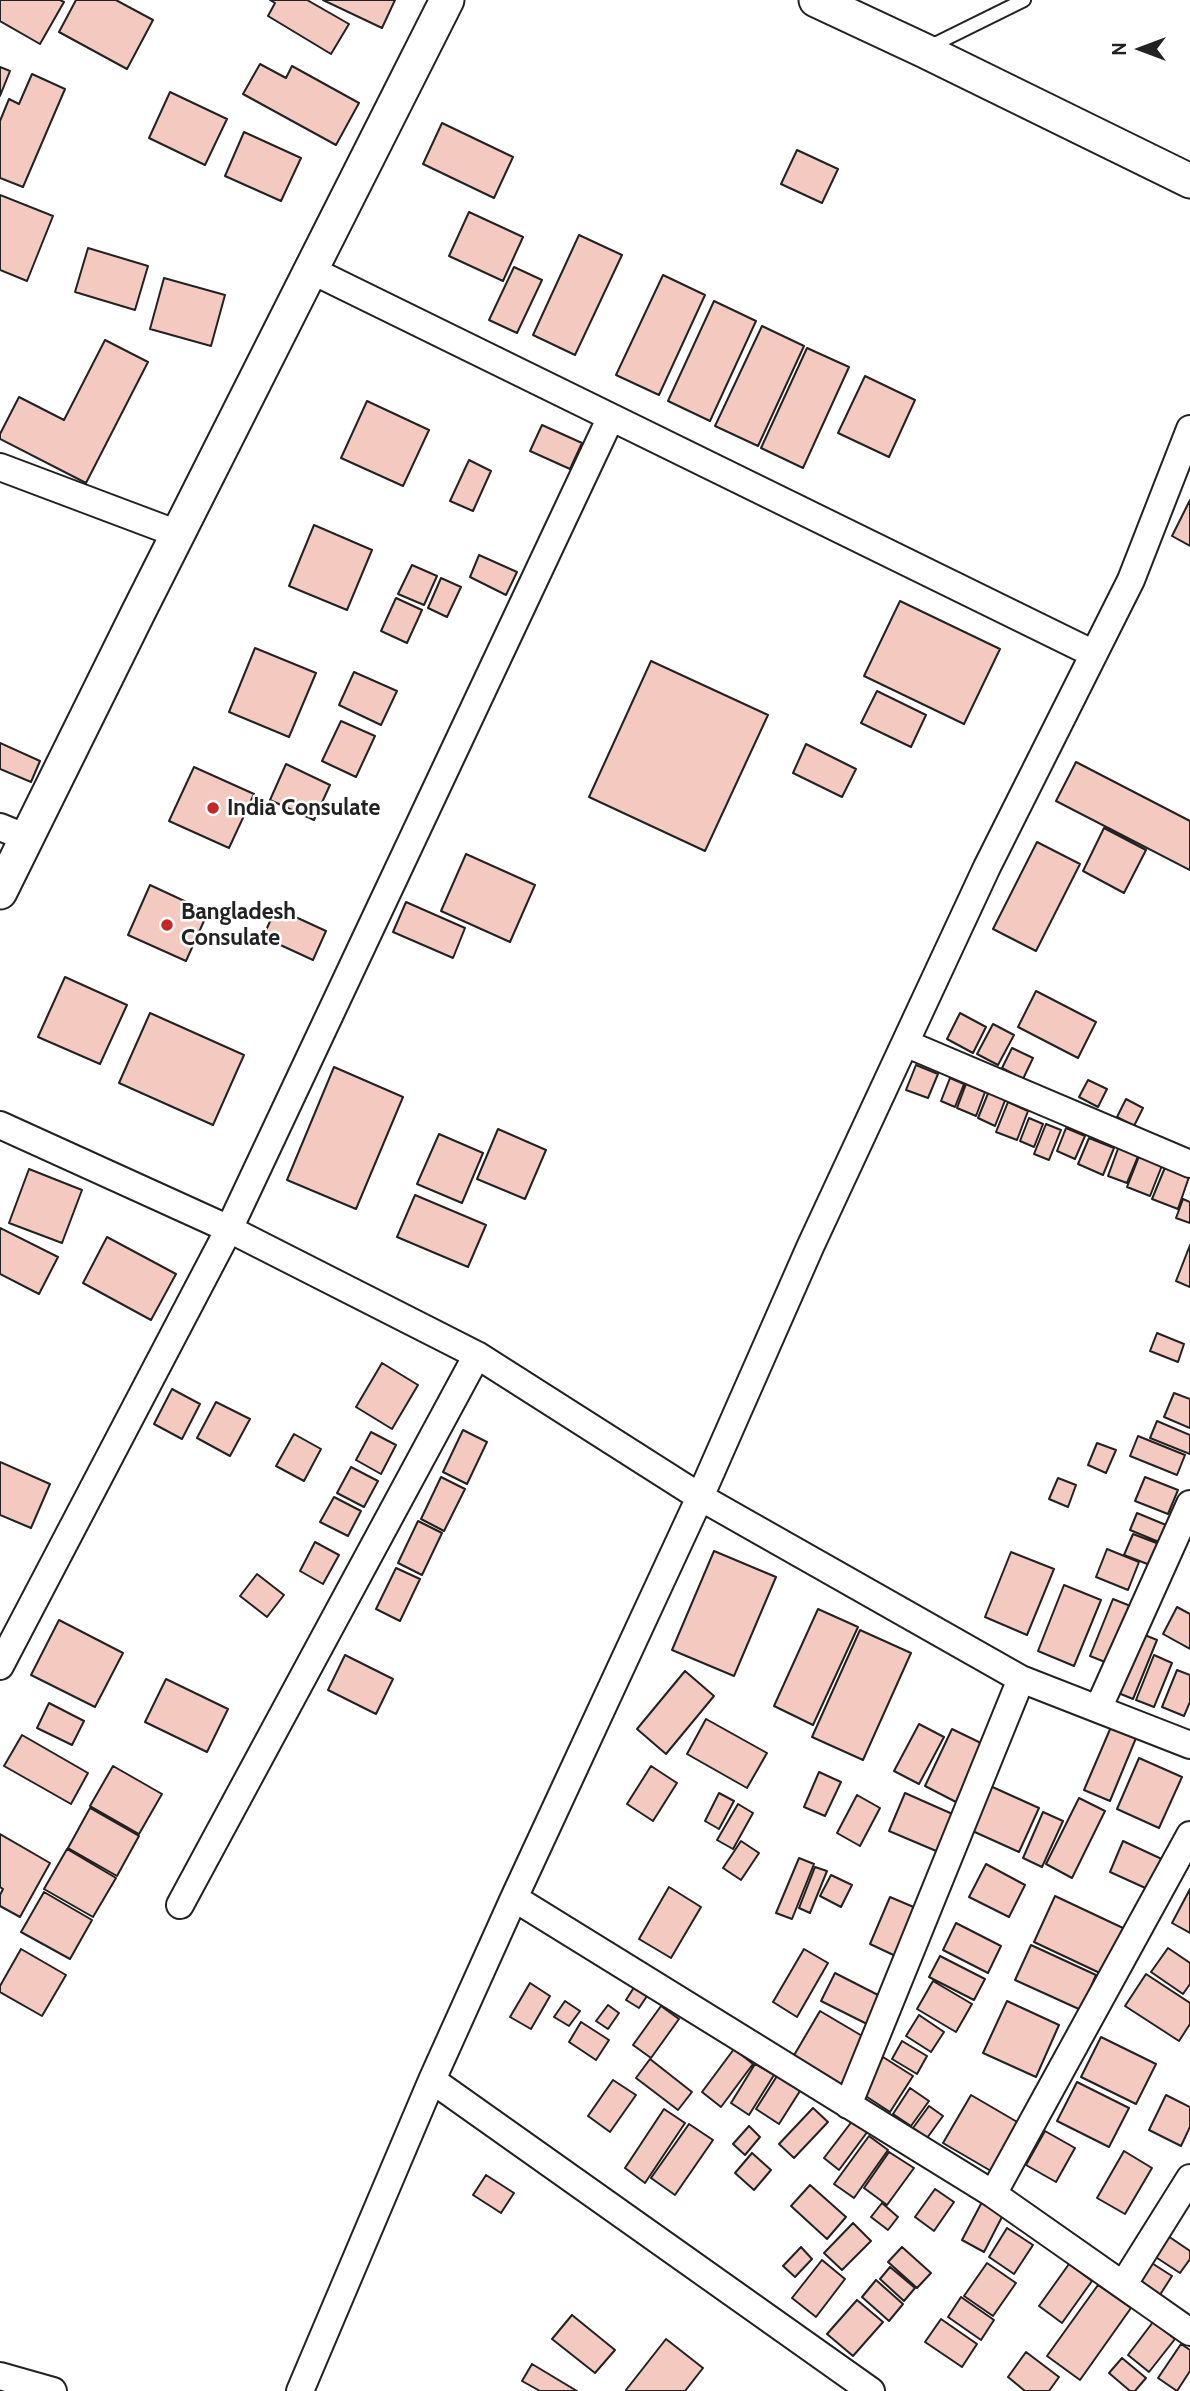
<!DOCTYPE html>
<style>
body{margin:0}
#map{position:relative;width:1190px;height:2391px;overflow:hidden;background:#fff;font-family:Cabin,sans-serif}
canvas{display:block}
.north{position:absolute;left:1106px;top:14px;width:70px;height:70px;-webkit-text-stroke:5px #fff;paint-order:stroke;rotate:270deg;font-size:19px;font-weight:700;line-height:28px;text-align:center;color:#222}
.north::after{content:'';display:block;margin:auto;width:24px;height:32px;background:#222;clip-path:polygon(50% 0,100% 100%,50% 72%,0 100%)}
</style>
<div id="map">
<canvas width="1190" height="2391"></canvas>
<div class="north">N</div>
</div>
<script>
const g = document.querySelector('canvas').getContext('2d');
g.lineJoin = 'round';
function fill(path, color) {
  g.fillStyle = color;
  g.fill(path, 'evenodd');
}
function poly(rows) {
  const path = new Path2D();
  for (const r of rows) {
    path.moveTo(r[0], r[1]);
    for (let i = 2; i < r.length; i += 2) path.lineTo(r[i], r[i + 1]);
  }
  return path;
}
function trace(path, color, width, dash) {
  g.strokeStyle = color;
  g.lineWidth = width;
  g.lineCap = dash ? 'butt' : 'round';
  g.setLineDash(dash || []);
  g.stroke(path);
}
function write(font, color, halo, rows, align = 'center') {
  g.font = font + ' Cabin,sans-serif';
  g.lineWidth = 5;
  g.setLineDash([]);
  g.textBaseline = 'middle';
  g.strokeStyle = halo;
  g.fillStyle = color;
  for (const [text, x, y, turn = 0] of rows) {
    g.save();
    g.translate(x, y);
    g.rotate((+turn || 0) * Math.PI / 180);
    g.textAlign = isNaN(turn) ? turn : align;
    if (halo) g.strokeText(text, 0, 0);
    g.fillText(text, 0, 0);
    g.restore();
  }
}
const building = poly([
 [0,0,60,0,64,2,40,44,0,21,0,0],
 [76,0,116,0,153,20,127,69,59,32,76,0],
 [270,0,307,0,349,24,331,54,268,16,275,3,270,0],
 [323,0,395,0,382,28,323,0],
 [260,64,286,78,292,66,359,103,336,145,243,94,260,64],
 [0,67,10,71,0,96,0,67],
 [32,74,65,89,23,187,0,178,0,121,9,99,19,104,32,74],
 [170,92,227,119,205,165,149,138,170,92],
 [442,123,513,157,494,198,423,164,442,123],
 [244,132,301,158,281,201,225,176,244,132],
 [797,150,838,169,822,203,781,184,797,150],
 [0,195,53,216,27,281,0,270,0,195],
 [469,212,523,237,503,281,449,256,469,212],
 [579,235,622,255,575,355,533,335,579,235],
 [88,248,148,266,135,310,75,292,88,248],
 [514,267,542,280,517,333,489,320,514,267],
 [663,275,705,295,659,395,616,375,663,275],
 [164,278,225,295,211,346,150,329,164,278],
 [714,301,756,321,710,421,668,401,714,301],
 [762,326,804,346,758,446,715,426,762,326],
 [105,340,148,362,86,483,0,439,0,434,19,397,64,420,105,340],
 [807,348,849,367,803,468,761,448,807,348],
 [865,376,915,400,889,457,838,433,865,376],
 [367,401,429,430,403,486,341,458,367,401],
 [542,425,582,443,570,469,530,451,542,425],
 [469,460,491,471,473,511,450,501,469,460],
 [1190,500,1190,546,1172,536,1190,500],
 [314,525,372,550,347,610,289,586,314,525],
 [479,555,517,572,506,595,470,577,479,555],
 [412,565,437,576,424,605,398,594,412,565],
 [441,578,461,587,447,617,428,608,441,578],
 [396,598,422,610,407,643,381,631,396,598],
 [900,601,1000,649,964,724,864,676,900,601],
 [255,648,316,673,289,737,229,712,255,648],
 [651,661,768,715,705,851,589,797,651,661],
 [354,672,397,691,381,725,339,705,354,672],
 [877,691,926,715,911,747,861,723,877,691],
 [341,721,375,736,356,777,322,761,341,721],
 [0,743,40,761,31,782,0,769,0,743],
 [806,744,856,769,842,797,793,773,806,744],
 [1076,762,1190,821,1190,870,1056,801,1076,762],
 [286,764,330,785,314,820,270,800,286,764],
 [194,767,254,794,229,848,169,821,194,767],
 [1104,828,1146,850,1124,893,1083,871,1104,828],
 [1037,842,1080,864,1036,951,993,929,1037,842],
 [466,854,535,885,510,942,441,911,466,854],
 [150,885,208,912,186,961,128,935,150,885],
 [406,902,465,928,453,958,393,932,406,902],
 [276,908,326,931,313,960,263,937,276,908],
 [65,977,127,1005,100,1064,38,1037,65,977],
 [1036,991,1096,1022,1078,1058,1018,1027,1036,991],
 [150,1013,244,1055,213,1125,119,1083,150,1013],
 [960,1013,986,1027,973,1053,947,1039,960,1013],
 [993,1024,1014,1035,998,1065,977,1054,993,1024],
 [1012,1048,1033,1058,1023,1079,1002,1068,1012,1048],
 [916,1065,938,1074,928,1098,906,1090,916,1065],
 [334,1067,403,1097,356,1209,287,1180,334,1067],
 [950,1078,964,1084,955,1107,941,1101,950,1078],
 [1088,1080,1107,1089,1098,1107,1079,1097,1088,1080],
 [966,1084,985,1092,976,1116,957,1108,966,1084],
 [989,1091,1006,1098,995,1126,978,1118,989,1091],
 [1126,1099,1143,1108,1134,1126,1117,1117,1126,1099],
 [1008,1102,1028,1111,1017,1140,996,1132,1008,1102],
 [1029,1118,1043,1124,1034,1147,1020,1141,1029,1118],
 [1046,1124,1061,1130,1049,1160,1034,1154,1046,1124],
 [1066,1128,1085,1136,1075,1159,1057,1151,1066,1128],
 [498,1129,546,1150,525,1199,477,1179,498,1129],
 [439,1134,483,1153,462,1203,417,1184,439,1134],
 [1089,1138,1114,1148,1103,1175,1078,1164,1089,1138],
 [1119,1146,1139,1154,1127,1183,1108,1176,1119,1146],
 [1140,1154,1163,1163,1150,1196,1127,1187,1140,1154],
 [1166,1165,1190,1174,1178,1209,1152,1199,1166,1165],
 [29,1169,82,1190,62,1243,9,1223,29,1169],
 [415,1195,486,1225,468,1267,397,1237,415,1195],
 [1183,1199,1190,1202,1190,1223,1176,1218,1183,1199],
 [0,1228,58,1257,39,1294,0,1274,0,1228],
 [107,1237,176,1274,151,1320,83,1283,107,1237],
 [1190,1245,1190,1287,1176,1281,1190,1245],
 [1157,1333,1184,1344,1178,1362,1150,1351,1157,1333],
 [382,1363,418,1385,392,1429,356,1407,382,1363],
 [172,1389,200,1404,182,1439,154,1424,172,1389],
 [1174,1393,1190,1399,1190,1428,1164,1417,1174,1393],
 [216,1402,250,1419,230,1456,197,1438,216,1402],
 [1157,1421,1190,1435,1190,1454,1150,1438,1157,1421],
 [463,1430,487,1442,467,1484,443,1472,463,1430],
 [371,1432,396,1445,381,1474,356,1460,371,1432],
 [294,1434,321,1449,304,1481,276,1466,294,1434],
 [1138,1436,1185,1455,1177,1475,1130,1456,1138,1436],
 [1097,1443,1116,1450,1106,1473,1088,1465,1097,1443],
 [0,1462,50,1484,31,1528,0,1515,0,1462],
 [351,1467,378,1481,364,1507,337,1493,351,1467],
 [441,1477,465,1489,444,1531,421,1519,441,1477],
 [1145,1477,1178,1490,1168,1514,1135,1501,1145,1477],
 [1058,1478,1076,1485,1068,1507,1049,1499,1058,1478],
 [334,1497,361,1511,348,1536,320,1522,334,1497],
 [1137,1513,1166,1525,1159,1542,1130,1530,1137,1513],
 [418,1521,442,1533,422,1575,398,1563,418,1521],
 [1133,1534,1159,1544,1150,1565,1124,1555,1133,1534],
 [315,1542,339,1555,323,1584,300,1571,315,1542],
 [1107,1549,1139,1562,1128,1590,1096,1577,1107,1549],
 [714,1551,776,1577,734,1676,672,1650,714,1551],
 [1011,1552,1054,1569,1027,1635,985,1617,1011,1552],
 [396,1568,420,1579,400,1621,376,1609,396,1568],
 [257,1574,284,1595,267,1617,240,1596,257,1574],
 [1064,1585,1101,1600,1074,1666,1038,1651,1064,1585],
 [1113,1599,1138,1609,1115,1666,1090,1656,1113,1599],
 [1177,1607,1190,1614,1190,1649,1163,1634,1177,1607],
 [818,1609,858,1627,813,1725,774,1706,818,1609],
 [59,1620,123,1653,95,1707,31,1675,59,1620],
 [860,1630,911,1653,863,1760,812,1737,860,1630],
 [1135,1631,1157,1640,1133,1699,1111,1690,1135,1631],
 [345,1655,393,1679,376,1714,328,1690,345,1655],
 [1154,1655,1172,1663,1154,1707,1136,1700,1154,1655],
 [1177,1670,1190,1675,1190,1702,1184,1716,1162,1707,1177,1670],
 [685,1671,714,1696,666,1754,637,1729,685,1671],
 [166,1679,228,1709,207,1752,145,1722,166,1679],
 [49,1703,84,1721,72,1745,37,1728,49,1703],
 [706,1719,767,1753,747,1788,687,1754,706,1719],
 [919,1724,944,1737,919,1784,894,1771,919,1724],
 [1111,1727,1136,1738,1110,1801,1084,1790,1111,1727],
 [952,1729,983,1744,956,1802,925,1786,952,1729],
 [22,1735,88,1773,71,1804,4,1766,22,1735],
 [1139,1758,1182,1777,1159,1828,1117,1809,1139,1758],
 [113,1766,162,1794,139,1834,90,1806,113,1766],
 [651,1766,677,1783,653,1821,627,1804,651,1766],
 [819,1772,841,1782,825,1816,804,1807,819,1772],
 [988,1785,1039,1808,1019,1852,968,1829,988,1785],
 [719,1793,734,1801,719,1829,705,1821,719,1793],
 [905,1793,957,1816,941,1853,889,1831,905,1793],
 [857,1795,880,1808,860,1846,837,1833,857,1795],
 [1079,1798,1105,1811,1072,1878,1046,1864,1079,1798],
 [738,1804,753,1813,733,1849,717,1840,738,1804],
 [90,1808,139,1836,117,1876,68,1848,90,1808],
 [1043,1812,1063,1821,1042,1867,1023,1858,1043,1812],
 [0,1834,50,1863,20,1917,0,1906,0,1895,3,1889,0,1887,0,1834],
 [741,1841,759,1853,741,1880,723,1868,741,1841],
 [1123,1841,1166,1861,1152,1891,1110,1872,1123,1841],
 [67,1849,116,1878,93,1917,44,1889,67,1849],
 [799,1858,814,1864,792,1919,776,1913,799,1858],
 [986,1864,1025,1885,1009,1917,969,1897,986,1864],
 [815,1867,827,1871,810,1913,799,1908,815,1867],
 [831,1875,852,1885,841,1907,820,1896,831,1875],
 [669,1887,701,1907,671,1958,639,1939,669,1887],
 [1190,1889,1190,1933,1172,1923,1190,1889],
 [44,1892,92,1920,70,1959,21,1932,44,1892],
 [1055,1896,1123,1928,1102,1974,1034,1942,1055,1896],
 [890,1897,923,1911,902,1959,870,1944,890,1897],
 [956,1923,1001,1946,988,1973,943,1950,956,1923],
 [1031,1945,1096,1975,1081,2010,1015,1980,1031,1945],
 [1168,1948,1190,1963,1190,1984,1183,1994,1151,1972,1168,1948],
 [21,1949,66,1975,42,2016,0,1992,0,1986,21,1949],
 [804,1949,828,1963,797,2017,773,2002,804,1949],
 [940,1956,985,1979,974,2000,929,1977,940,1956],
 [835,1973,880,1996,867,2024,821,2001,835,1973],
 [1146,1974,1190,2003,1190,2024,1179,2041,1125,2006,1146,1974],
 [638,1981,651,1990,639,2008,626,2000,638,1981],
 [933,1981,972,2004,956,2032,917,2009,933,1981],
 [530,1983,550,1996,531,2029,510,2017,530,1983],
 [565,2001,580,2011,569,2026,554,2017,565,2001],
 [1007,2001,1059,2025,1036,2077,983,2053,1007,2001],
 [608,2005,619,2013,608,2029,596,2021,608,2005],
 [661,2006,679,2019,651,2058,633,2045,661,2006],
 [820,2011,869,2040,842,2086,793,2057,820,2011],
 [919,2015,944,2032,931,2052,906,2036,919,2015],
 [581,2022,609,2040,596,2060,569,2042,581,2022],
 [1101,2037,1156,2064,1136,2104,1081,2077,1101,2037],
 [902,2041,927,2056,917,2074,892,2059,902,2041],
 [734,2049,753,2064,721,2107,702,2092,734,2049],
 [883,2057,913,2076,890,2112,861,2093,883,2057],
 [650,2059,692,2092,678,2110,636,2078,650,2059],
 [755,2064,774,2075,749,2115,731,2103,755,2064],
 [777,2076,800,2091,779,2124,756,2109,777,2076],
 [613,2080,636,2095,610,2132,588,2116,613,2080],
 [1077,2082,1129,2108,1109,2147,1057,2121,1077,2082],
 [910,2088,929,2101,911,2126,893,2114,910,2088],
 [971,2095,1019,2123,991,2171,943,2143,971,2095],
 [1166,2095,1190,2107,1190,2127,1181,2146,1149,2130,1166,2095],
 [929,2106,943,2116,927,2138,913,2128,929,2106],
 [813,2108,828,2122,794,2158,779,2144,813,2108],
 [664,2109,685,2123,645,2183,625,2168,664,2109],
 [853,2120,868,2131,839,2170,824,2158,853,2120],
 [689,2124,713,2140,675,2195,651,2178,689,2124],
 [749,2126,760,2137,745,2155,733,2144,749,2126],
 [1045,2131,1075,2148,1056,2182,1026,2165,1045,2131],
 [869,2136,888,2150,854,2198,834,2184,869,2136],
 [1124,2151,1152,2168,1125,2214,1097,2198,1124,2151],
 [889,2152,914,2168,887,2205,864,2188,889,2152],
 [752,2153,771,2170,754,2190,735,2173,752,2153],
 [486,2175,514,2193,501,2213,473,2195,486,2175],
 [810,2185,846,2217,827,2239,791,2206,810,2185],
 [935,2189,954,2202,934,2231,915,2217,935,2189],
 [983,2200,1005,2211,984,2252,962,2240,983,2200],
 [882,2203,898,2217,888,2230,871,2217,882,2203],
 [853,2223,871,2241,842,2270,824,2253,853,2223],
 [1007,2228,1033,2245,1014,2274,989,2257,1007,2228],
 [1168,2236,1190,2251,1190,2259,1180,2273,1154,2256,1168,2236],
 [801,2247,812,2259,795,2277,783,2266,801,2247],
 [902,2247,931,2273,917,2288,888,2262,902,2247],
 [822,2260,845,2279,816,2317,792,2298,822,2260],
 [1147,2260,1172,2276,1156,2301,1132,2285,1147,2260],
 [987,2263,1016,2283,993,2316,964,2296,987,2263],
 [1069,2264,1092,2281,1062,2323,1039,2306,1069,2264],
 [890,2267,915,2288,904,2301,880,2279,890,2267],
 [876,2280,903,2304,889,2321,862,2297,876,2280],
 [1098,2285,1131,2308,1080,2380,1047,2356,1098,2285],
 [961,2297,994,2320,981,2340,948,2317,961,2297],
 [857,2300,883,2322,853,2356,827,2334,857,2300],
 [572,2315,615,2350,595,2373,552,2339,572,2315],
 [941,2319,977,2344,962,2367,925,2342,941,2319],
 [1153,2322,1175,2339,1149,2372,1128,2355,1153,2322],
 [666,2339,703,2368,685,2391,627,2391,626,2390,666,2339],
 [1181,2344,1190,2350,1190,2371,1177,2391,1158,2378,1181,2344],
 [1026,2352,1059,2377,1049,2391,1025,2391,1008,2377,1026,2352],
 [1122,2358,1146,2378,1135,2391,1130,2391,1109,2373,1122,2358],
 [532,2364,577,2391,540,2391,522,2381,532,2364]
]);
fill(building, '#f3c9c0');
trace(building, '#222', 2);
const service = poly([
 [927,48,1024,0]
]);
const minor = poly([
 [311,270,1094,654],
 [0,467,178,534],
 [0,827,27,838],
 [905,1043,1190,1164],
 [0,1125,229,1229,477,1355,700,1497,1021,1679,1190,1745],
 [0,1666,229,1229,611,417],
 [1098,1709,1190,1504],
 [514,1898,993,2194,1190,2332],
 [180,1905,477,1355],
 [432,2080,871,2391],
 [848,2105,1021,1679],
 [993,2194,1190,1835],
 [1123,2285,1190,2178],
 [0,2376,53,2391],
 [300,2391,432,2080,514,1898,700,1497,811,1245,987,867,1131,580,1190,429]
]);
const tertiary = poly([
 [816,0,923,50,1190,181],
 [0,892,138,613,447,0]
]);
trace(service, '#222', 16);
trace(minor, '#222', 30);
trace(tertiary, '#222', 37);
trace(service, '#fff', 12);
trace(minor, '#fff', 26);
trace(tertiary, '#fff', 33);
for (const [x, y, r, color] of [
 [213,808,7,"#c62828"],
 [167,925,7,"#c62828"]
]) {
  const dot = new Path2D();
  dot.arc(x, y, r, 0, 2 * Math.PI);
  g.fillStyle = color;
  g.fill(dot);
  trace(dot, '#fff', 2.5);
}
write('bold 23px', '#222', '#fff', [
 ["India Consulate",227,808],
 ["Bangladesh",181,912],
 ["Consulate",181,938]
], 'left');
</script>
